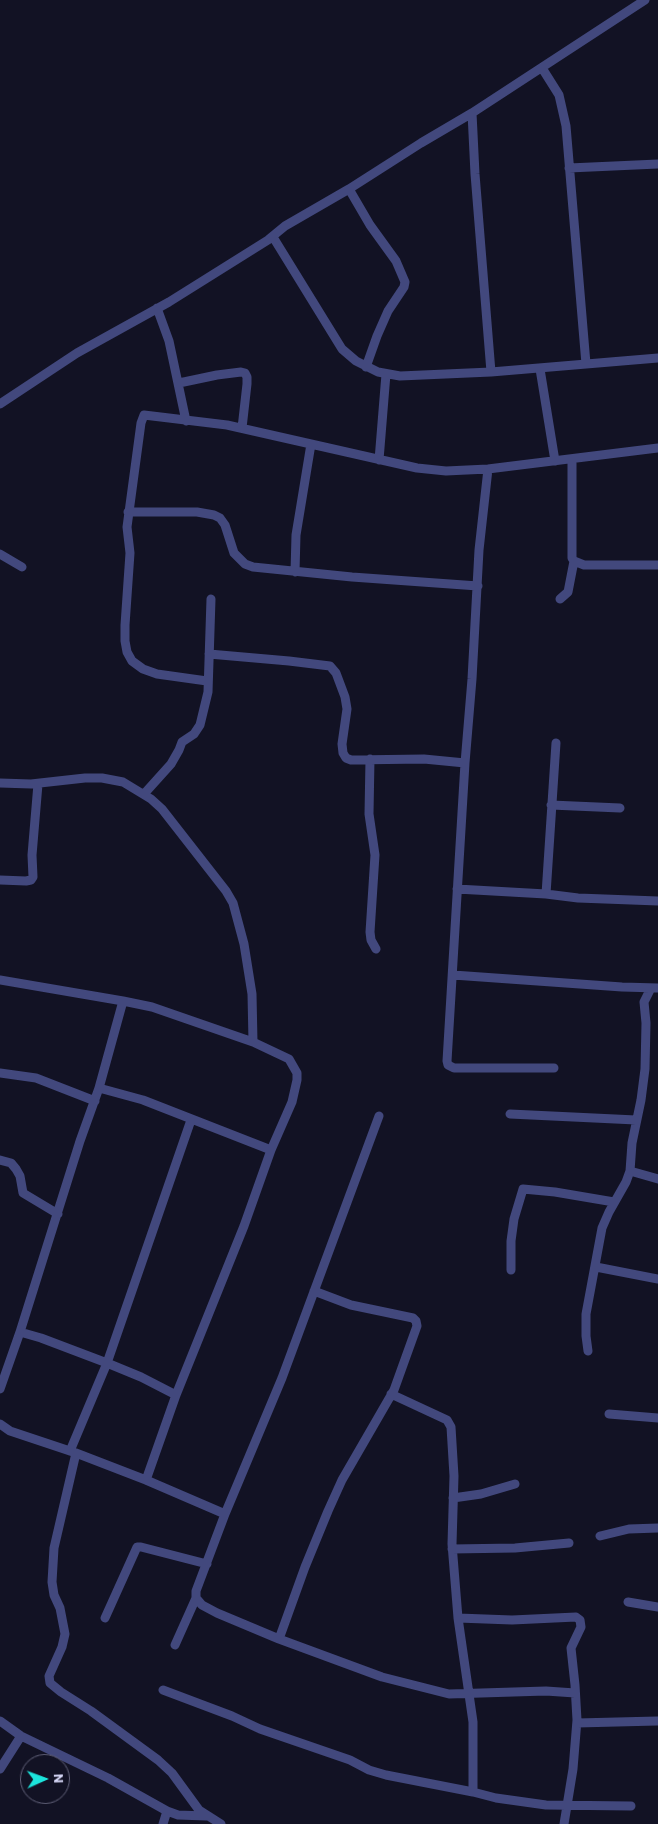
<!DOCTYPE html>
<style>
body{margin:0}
#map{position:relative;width:658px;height:1824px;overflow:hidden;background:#121224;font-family:Barlow,sans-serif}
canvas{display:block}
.north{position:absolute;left:20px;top:1754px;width:50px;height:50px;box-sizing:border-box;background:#121224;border:1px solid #62627a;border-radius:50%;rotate:88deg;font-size:14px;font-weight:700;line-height:20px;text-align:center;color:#d9dafa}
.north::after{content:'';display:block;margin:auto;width:18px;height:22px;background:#1ce4dc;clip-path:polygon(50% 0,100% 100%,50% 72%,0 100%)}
</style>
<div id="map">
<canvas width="658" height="1824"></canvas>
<div class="north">N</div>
</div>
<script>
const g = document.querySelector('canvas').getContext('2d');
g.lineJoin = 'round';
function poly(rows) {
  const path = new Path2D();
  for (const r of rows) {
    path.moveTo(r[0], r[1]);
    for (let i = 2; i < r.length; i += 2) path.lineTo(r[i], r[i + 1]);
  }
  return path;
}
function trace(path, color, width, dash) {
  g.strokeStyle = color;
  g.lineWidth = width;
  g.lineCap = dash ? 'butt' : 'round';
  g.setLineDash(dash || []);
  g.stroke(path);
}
trace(poly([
 [542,68,559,95,566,126,586,364],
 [472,113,475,174,491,372],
 [569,168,658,164],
 [349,189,370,225,396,261,405,282,404,287,388,311,377,336,366,367],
 [273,237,342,349,356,361,378,372,400,376,491,372,658,358],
 [157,308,169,341,186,421],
 [540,369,555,461],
 [179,383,217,375,241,372,245,373,247,377,247,384,242,428],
 [0,404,77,353,169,302,268,240,285,226,349,189,421,143,472,113,645,0],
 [379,460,386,374],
 [488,469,479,550,472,679,465,763,447,1061,448,1065,454,1068,554,1068],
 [128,512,197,512,214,515,220,518,225,525,234,553,245,564,253,567,352,577,478,586],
 [0,554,22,567],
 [574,561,584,565,658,565],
 [295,572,296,535,311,444],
 [560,599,568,592,574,561,572,558,572,460],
 [209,654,289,661,330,666,336,673,345,697,347,709,342,744,343,753,346,758,351,760,424,759,465,763],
 [207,681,157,674,143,669,132,661,127,652,125,641,125,625,130,553,127,527,141,423,144,415,227,425,417,468,446,471,488,469,658,448],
 [370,759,369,814,375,855,370,932,371,940,376,949],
 [0,783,31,784,85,778,102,778,123,782,151,799,162,809,226,891,233,903,244,944,252,994,253,1042],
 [144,794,171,764,179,750,182,742,194,734,200,725,208,692,211,599],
 [551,805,620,808],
 [0,880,26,881,31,880,33,877,32,855,38,784],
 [457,889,546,894,578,898,658,901],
 [546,894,556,743],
 [453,975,622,987,658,988],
 [0,980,123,1001,152,1007,253,1042,289,1059,297,1073,297,1080,292,1102,271,1150,244,1226,176,1395,146,1480],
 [651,988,644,1002,646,1023,645,1069,641,1100,632,1143,630,1171,658,1179],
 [123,1001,99,1088,80,1141,20,1332,41,1338,107,1363,141,1377,176,1395],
 [0,1073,36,1078,95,1101],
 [99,1088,143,1100,271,1150],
 [510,1114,636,1120],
 [0,1160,11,1163,16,1169,20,1176,23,1193,58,1214],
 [596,1267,658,1279],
 [511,1270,511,1241,514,1219,523,1189,555,1192,614,1202],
 [588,1351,586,1336,586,1314,602,1228,609,1212,626,1182,630,1171],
 [0,1389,20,1332],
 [391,1394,447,1420,451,1427,454,1476,452,1544,458,1618,473,1722,473,1792],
 [609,1414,658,1418],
 [0,1424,10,1431,76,1453,146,1480,225,1514],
 [70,1451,107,1363,191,1120],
 [76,1453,54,1548,52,1582,54,1595,60,1608,65,1634,62,1647,49,1676,50,1683,61,1692,91,1711,158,1760,172,1773,199,1810,221,1824],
 [453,1498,481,1494,515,1484],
 [600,1536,629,1529,658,1528],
 [452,1549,515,1548,569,1543],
 [196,1598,202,1605,217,1613,279,1639,382,1677,449,1694,546,1691,575,1693],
 [628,1602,658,1607],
 [105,1618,137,1547,141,1547,207,1564],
 [458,1618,512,1620,576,1617,580,1620,581,1627,571,1648,575,1685,577,1720,573,1769,564,1824],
 [279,1639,305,1567,328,1511,342,1480,394,1390,417,1326,416,1321,413,1318,351,1305,314,1291],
 [175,1645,196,1598,196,1591,225,1514,282,1378,379,1116],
 [163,1690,232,1716,260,1729,350,1760,369,1770,386,1775,473,1792,496,1798,546,1805,631,1806],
 [0,1721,21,1736,108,1778,167,1811,178,1815,206,1816],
 [577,1723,657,1721],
 [0,1769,21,1736],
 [163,1824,167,1811]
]), '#42487d', 9);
</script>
